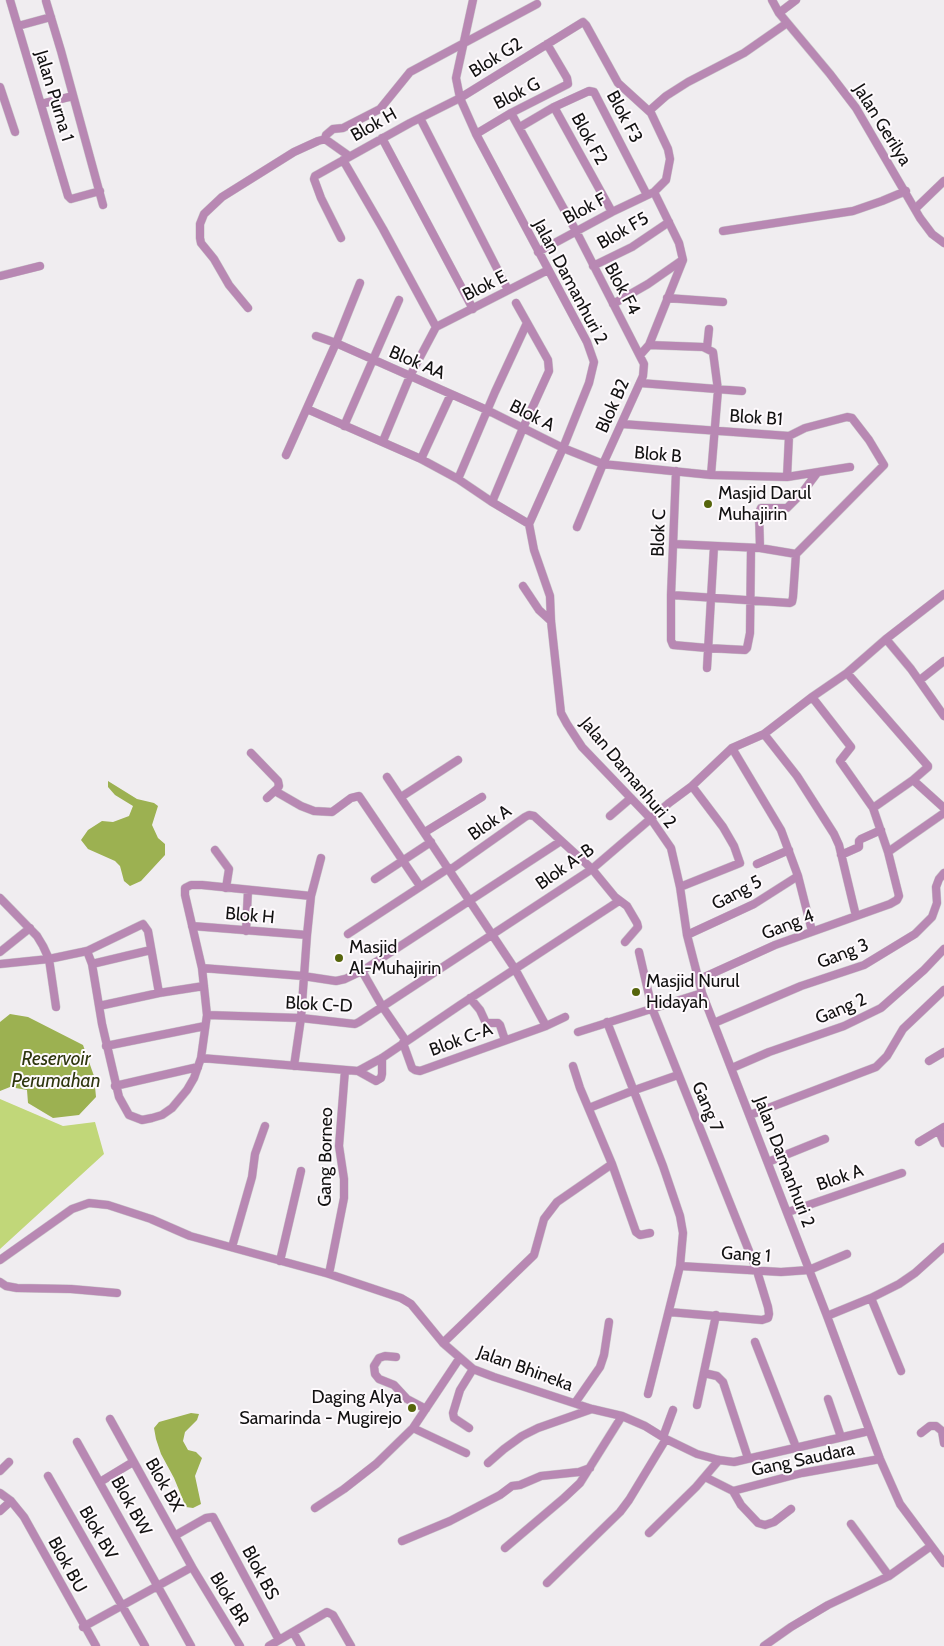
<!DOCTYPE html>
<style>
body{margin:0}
canvas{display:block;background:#f0edf0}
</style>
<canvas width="944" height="1646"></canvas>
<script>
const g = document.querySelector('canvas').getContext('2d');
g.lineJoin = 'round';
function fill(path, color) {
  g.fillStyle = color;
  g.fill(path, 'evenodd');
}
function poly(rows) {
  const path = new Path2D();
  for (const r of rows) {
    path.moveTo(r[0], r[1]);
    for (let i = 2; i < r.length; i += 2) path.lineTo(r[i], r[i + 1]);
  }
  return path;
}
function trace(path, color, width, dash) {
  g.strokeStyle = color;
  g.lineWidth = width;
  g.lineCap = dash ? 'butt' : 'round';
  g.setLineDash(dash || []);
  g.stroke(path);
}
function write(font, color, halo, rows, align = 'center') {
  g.font = font + ' Cabin,sans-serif';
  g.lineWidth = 4;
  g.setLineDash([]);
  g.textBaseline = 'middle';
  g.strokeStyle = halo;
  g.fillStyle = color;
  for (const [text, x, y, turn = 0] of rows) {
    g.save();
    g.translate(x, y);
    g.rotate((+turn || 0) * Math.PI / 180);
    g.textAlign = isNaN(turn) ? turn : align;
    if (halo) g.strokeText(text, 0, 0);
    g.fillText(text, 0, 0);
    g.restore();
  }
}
fill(poly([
 [0,1099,63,1126,95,1122,104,1154,0,1249]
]), '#c1d779');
fill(poly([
 [108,781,137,799,154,803,158,806,152,825,158,838,165,844,165,855,141,881,130,886,124,881,120,866,115,861,88,849,81,840,88,830,102,821,113,822,129,816,133,806,115,795,108,787],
 [10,1014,28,1017,83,1045,94,1076,96,1097,79,1115,53,1118,28,1103,27,1090,10,1087,0,1091,0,1022],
 [191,1413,199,1414,197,1420,185,1432,183,1441,188,1450,196,1452,202,1458,195,1476,201,1504,193,1508,186,1507,174,1478,161,1454,156,1439,154,1428,159,1422]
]), '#9cb151');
const minor = poly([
 [10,0,68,196,71,199,100,191],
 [473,0,456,78,460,98,476,134,587,342,594,362,589,383,563,448,529,524,534,550,550,596,551,621,561,713,567,724,582,747,651,819,671,848,680,887,687,935,702,993,827,1316,880,1459,900,1504,944,1563],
 [772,0,779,13,830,74,856,108,920,218,932,234,944,243],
 [46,1,61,51,103,205],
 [779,13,796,0],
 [18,26,51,17],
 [0,87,15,132],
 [41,104,73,96],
 [554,107,612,212],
 [649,111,666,96,688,82,744,53,787,23],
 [511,113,576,231,644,364,643,376,603,464,577,527],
 [420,118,508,290],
 [520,127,554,107,589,91,594,92,647,195],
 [476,134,511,113,568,84,567,78,547,44],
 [382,138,473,309],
 [325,139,326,135,333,129,343,128,380,109,410,72,537,4],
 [343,160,383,229,436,327],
 [916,208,944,181],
 [723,231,853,211,882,201,906,191],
 [341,238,321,198,314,179,315,176,410,123,460,98,583,22,586,25,618,83,651,113,668,149,670,159,666,180,654,192],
 [538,252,612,212,654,192,679,243,683,260,649,345,640,355],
 [593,266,632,247,669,222],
 [0,276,40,266],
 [667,298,723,302],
 [613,304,648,284,681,261],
 [248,308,229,285,214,259,201,243,200,238,200,224,204,214,222,197,294,152,318,141,325,139,349,156],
 [436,327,548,270],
 [316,336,336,343,487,410,563,448,603,464,711,475,787,477,850,467],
 [649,345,703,347,713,352,718,390,711,475],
 [707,348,709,329],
 [640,383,742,391],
 [307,409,421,459,458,479,492,502,529,524],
 [622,424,789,436,805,428,847,417,852,418,869,440,884,465,796,554],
 [344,426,399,300],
 [383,441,410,376,436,327],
 [286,455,336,343,360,283],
 [421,459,451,394],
 [676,471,671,595,671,640,673,645,707,648,745,650,747,648,750,633,751,548],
 [787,477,789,436],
 [458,479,495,392,527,323],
 [492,502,523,428,549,371,548,360,516,303],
 [674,544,760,548,796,554],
 [760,548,759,513,761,508,787,508,802,493,817,473],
 [523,586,539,610,551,621],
 [671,595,790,603,792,602,793,597,796,554],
 [886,639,911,669,944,716],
 [707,668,714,546],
 [847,673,928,766,928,767,913,780,873,808],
 [920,680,944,661],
 [764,734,797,776,834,834,839,845,856,916],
 [732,748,781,830,798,876,812,931],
 [251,753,278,781,279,786,277,789,267,798],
 [387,777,515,969,546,1026],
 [913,780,944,808],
 [275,791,301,806,314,811,332,812,351,798,359,796,420,886],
 [401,797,458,760],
 [610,816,631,798],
 [425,832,482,797],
 [215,850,229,869,226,888],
 [888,852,944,813],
 [841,855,859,847,859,841,861,839,881,830],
 [757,864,789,850],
 [450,870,525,817,529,815,534,816,592,869,615,897,627,906,637,923,638,927,625,942],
 [375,879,431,842],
 [680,887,740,863,734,846,723,827,692,786],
 [0,898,37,936,43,946,49,959,56,1007],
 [192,926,307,935],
 [246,931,248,890],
 [348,934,449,868],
 [687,935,754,904,798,876],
 [87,951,92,964,102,1024,119,1097,129,1115,142,1120,152,1118,162,1115,172,1108,187,1090,194,1078,201,1058,207,1015,202,968,185,895,185,888,191,885,202,885,311,896],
 [0,952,30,928],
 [639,952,652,1008,757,1271,768,1307,769,1314,768,1318,762,1320,669,1312],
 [0,964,49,959,87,951,143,924,148,931,159,993],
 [92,964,151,950],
 [202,968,303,976,336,981,345,979,362,971,561,841],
 [362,971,382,1006,406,1041],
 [700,979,775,945,890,904,897,900,899,896,888,852,873,808,840,761,851,747,812,697],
 [470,998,480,1010,486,1023,498,1023,500,1025,505,1040],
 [99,1006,159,993,204,986],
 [207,1015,301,1018,355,1024,359,1022,592,869,669,803,692,786,732,748,764,734,812,697,847,673,886,639,944,594],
 [607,1022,663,1166,680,1216,683,1233,680,1266,648,1394],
 [714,1023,801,986,864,965,915,934,932,917,937,903,936,887,939,879,944,873],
 [578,1032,702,993],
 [403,1043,412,1068,415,1070,420,1071,546,1026,565,1017],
 [106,1046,205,1026],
 [201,1058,358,1071,376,1081,381,1078,382,1074,382,1058],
 [929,1061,944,1052],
 [294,1066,301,1018,307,935,311,896,321,858],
 [573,1066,580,1088,612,1164,636,1232,640,1235,650,1233],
 [732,1068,769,1052,844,1026,881,1008,924,970,944,949],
 [358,1071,382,1058,460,1005,619,901],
 [115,1086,198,1067],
 [589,1108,632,1091,678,1075],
 [750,1115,876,1067,887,1056,903,1029,944,990],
 [939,1131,944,1143],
 [919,1142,944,1127],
 [768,1162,825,1139],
 [788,1212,902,1173],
 [232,1247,252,1177,255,1154,265,1126],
 [0,1260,72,1209,89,1203,108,1205,151,1219,190,1236,329,1274,401,1298,411,1304,443,1343,473,1369,494,1377,592,1409,622,1416,645,1426,666,1439,697,1454,719,1460,734,1462,869,1431],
 [280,1261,301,1171],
 [680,1266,781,1272,809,1270,847,1254],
 [329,1274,344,1198,344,1179,339,1146,345,1070],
 [0,1282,6,1286,17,1288,71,1289,117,1293],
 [871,1298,901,1371],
 [827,1316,871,1298,899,1284,915,1273,944,1247],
 [755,1342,796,1447],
 [443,1343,534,1255,544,1219,557,1202,612,1164],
 [396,1357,385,1356,379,1358,374,1366,375,1374,379,1379,394,1385,407,1399,426,1409],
 [704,1373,717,1376,723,1382,748,1458],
 [828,1399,841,1437],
 [575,1403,600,1367,604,1355,609,1322],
 [697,1405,716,1315],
 [110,1419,192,1567,240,1646],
 [413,1428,466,1453],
 [469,1428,454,1418,453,1413,460,1390,473,1369],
 [921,1433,930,1426,936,1426,942,1431,944,1443],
 [663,1437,673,1410],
 [77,1442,191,1646],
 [488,1463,504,1449,522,1436,538,1428,592,1409],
 [0,1471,9,1462],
 [48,1476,145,1646],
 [705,1477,733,1491,741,1505,758,1523,765,1525,774,1522,791,1509],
 [100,1482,133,1462],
 [733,1491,802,1473,880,1459],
 [0,1493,11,1501,24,1517,96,1646],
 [315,1508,344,1489,376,1464,413,1428,459,1359],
 [0,1511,11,1501],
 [851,1524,889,1576],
 [649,1533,696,1487,719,1460],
 [176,1535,206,1518,213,1517,279,1640],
 [402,1541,450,1521,500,1495,512,1486,520,1485,541,1476,579,1472,590,1468],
 [505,1548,564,1498,580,1483,622,1416],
 [547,1583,620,1512,629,1500,666,1439],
 [83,1627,192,1567],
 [293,1632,301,1646],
 [269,1646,327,1612,333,1615,351,1646],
 [764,1646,791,1627,828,1605,889,1576,931,1546]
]);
trace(minor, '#cccacc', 9);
trace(minor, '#b888b3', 8);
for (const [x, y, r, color] of [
 [708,504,5,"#56650c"],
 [339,958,5,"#56650c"],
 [636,992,5,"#56650c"],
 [412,1408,5,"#56650c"]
]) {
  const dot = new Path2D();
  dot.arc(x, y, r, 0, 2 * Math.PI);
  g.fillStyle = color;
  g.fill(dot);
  trace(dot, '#fefafd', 2);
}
write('18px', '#121111', '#fefafd', [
 ["Blok G2",496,58,-32],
 ["Blok G",517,94,-27],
 ["Jalan Purna 1",54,96,73],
 ["Blok F3",624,117,62],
 ["Blok H",374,125,-29],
 ["Jalan Gerilya",882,125,58],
 ["Blok F2",589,139,61],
 ["Blok F",585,209,-28],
 ["Blok F5",623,231,-30],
 ["Jalan Damanhuri 2",570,282,62],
 ["Blok E",485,286,-27],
 ["Blok F4",622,289,62],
 ["Blok AA",417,363,23],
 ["Blok B2",613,406,-66],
 ["Blok A",532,416,27],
 ["Blok B1",756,418,4],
 ["Blok B",658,455,5],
 ["Blok C",659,533,-88],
 ["Jalan Damanhuri 2",628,773,50],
 ["Blok A",490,823,-35],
 ["Blok A-B",565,867,-35],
 ["Gang 5",737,893,-28],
 ["Blok H",250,916,5],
 ["Gang 4",788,925,-21],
 ["Gang 3",843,954,-21],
 ["Blok C-D",319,1005,3],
 ["Gang 2",841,1009,-23],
 ["Blok C-A",461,1040,-20],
 ["Gang 7",707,1107,67],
 ["Gang Borneo",326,1157,-89],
 ["Jalan Damanhuri 2",784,1162,69],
 ["Blok A",840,1178,-19],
 ["Gang 1",746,1255,4],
 ["Jalan Bhineka",525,1369,20],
 ["Gang Saudara",803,1460,-12],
 ["Blok BX",164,1485,60],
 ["Blok BW",131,1506,61],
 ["Blok BV",98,1533,60],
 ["Blok BU",67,1565,61],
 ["Blok BS",260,1573,62],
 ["Blok BR",229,1599,59]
]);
write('18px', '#121111', '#fefafd', [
 ["Masjid Darul",718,494],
 ["Muhajirin",718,515],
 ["Masjid",349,948],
 ["Al-Muhajirin",349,969],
 ["Masjid Nurul",646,982],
 ["Hidayah",646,1003],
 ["Daging Alya",402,1398,"right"],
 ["Samarinda - Mugirejo",402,1419,"right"]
], 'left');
write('italic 19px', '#2e360e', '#fefafd', [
 ["Reservoir",56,1059],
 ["Perumahan",56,1081]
]);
</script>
